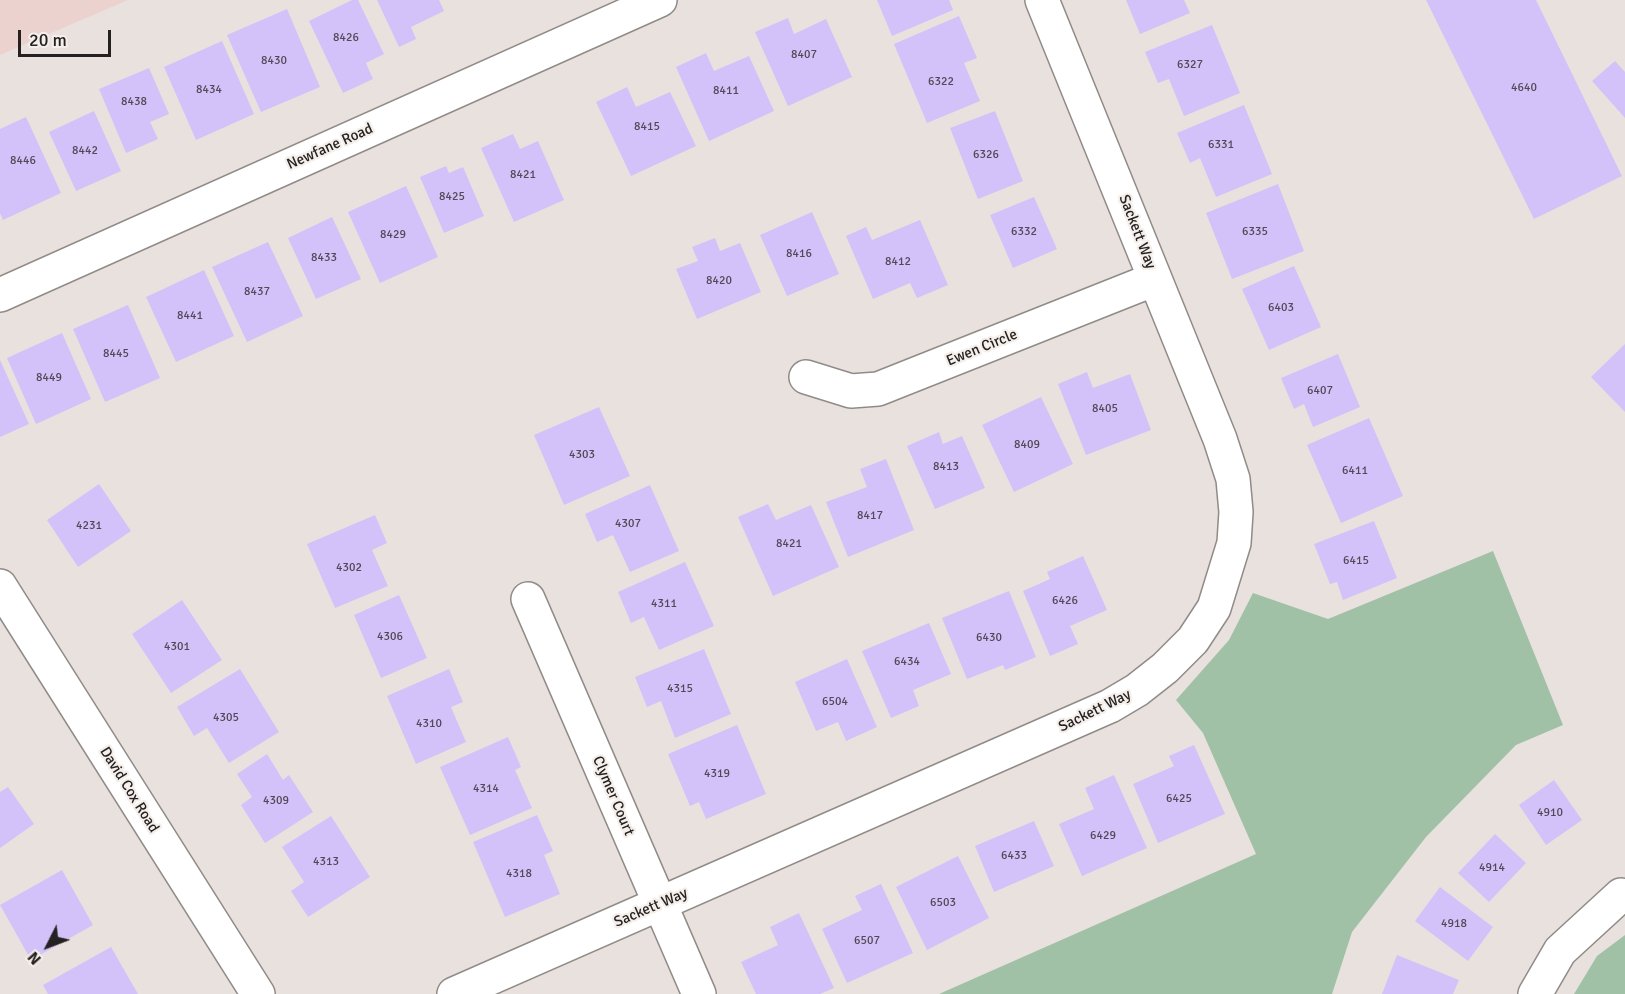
<!DOCTYPE html>
<style>
body{margin:0}
#map{position:relative;width:1625px;height:994px;overflow:hidden;background:#e8e1de;font-family:Signika,sans-serif}
canvas{display:block}
.north{position:absolute;left:18px;top:916px;width:60px;height:60px;-webkit-text-stroke:4px #f5efeb;paint-order:stroke;rotate:228deg;font-size:16px;font-weight:700;line-height:24px;text-align:center;color:#242120}
.north::after{content:'';display:block;margin:auto;width:21px;height:27px;background:#242120;clip-path:polygon(50% 0,100% 100%,50% 72%,0 100%)}
.scale{position:absolute;left:18px;top:30px;width:93px;height:27px;box-sizing:border-box;border:3px solid #242120;border-top:0;padding-left:8px;font-size:18px;line-height:21px;white-space:nowrap;color:#242120;-webkit-text-stroke:4px #f5efeb;paint-order:stroke}
</style>
<div id="map">
<canvas width="1625" height="994"></canvas>
<div class="north">N</div>
<div class="scale">20 m</div>
</div>
<script>
const g = document.querySelector('canvas').getContext('2d');
g.lineJoin = 'round';
function fill(path, color) {
  g.fillStyle = color;
  g.fill(path, 'evenodd');
}
function poly(rows) {
  const path = new Path2D();
  for (const r of rows) {
    path.moveTo(r[0], r[1]);
    for (let i = 2; i < r.length; i += 2) path.lineTo(r[i], r[i + 1]);
  }
  return path;
}
function trace(path, color, width, dash) {
  g.strokeStyle = color;
  g.lineWidth = width;
  g.lineCap = dash ? 'butt' : 'round';
  g.setLineDash(dash || []);
  g.stroke(path);
}
function write(font, color, halo, rows, align = 'center') {
  g.font = font + ' Signika,sans-serif';
  g.lineWidth = 4.5;
  g.setLineDash([]);
  g.textBaseline = 'middle';
  g.strokeStyle = halo;
  g.fillStyle = color;
  for (const [text, x, y, turn = 0] of rows) {
    g.save();
    g.translate(x, y);
    g.rotate((+turn || 0) * Math.PI / 180);
    g.textAlign = isNaN(turn) ? turn : align;
    if (halo) g.strokeText(text, 0, 0);
    g.fillText(text, 0, 0);
    g.restore();
  }
}
fill(poly([
 [0,0,128,0,0,55]
]), '#ecd2ce');
fill(poly([
 [1493,551,1563,725,1516,745,1426,837,1352,932,1332,994,939,994,1256,854,1203,733,1176,700,1229,640,1253,593,1328,619],
 [1625,935,1625,994,1574,994,1597,956]
]), '#a1c1a7');
fill(poly([
 [352,0,358,0,384,54,366,63,373,79,343,93,309,21],
 [377,0,439,0,444,11,411,27,416,39,399,47],
 [877,0,949,0,953,10,892,36],
 [1126,0,1184,0,1190,13,1140,34],
 [1426,0,1536,0,1622,176,1534,219],
 [287,9,320,87,261,112,227,35],
 [959,16,977,58,964,63,980,101,927,123,894,44],
 [788,18,794,34,826,19,852,77,788,106,755,32],
 [1212,25,1240,93,1184,116,1169,79,1158,83,1145,52],
 [222,41,254,114,196,140,164,67],
 [706,53,714,71,749,56,774,111,709,141,676,67],
 [1615,61,1625,72,1625,118,1592,81],
 [149,68,169,114,150,122,158,139,126,153,99,89],
 [627,87,636,107,670,92,696,146,631,176,596,102],
 [1244,105,1272,174,1216,197,1200,158,1190,163,1177,133],
 [94,111,121,171,76,191,49,132],
 [995,111,1023,181,978,199,950,128],
 [26,117,61,193,3,220,0,213,0,129],
 [513,134,520,149,538,141,564,200,514,222,481,148],
 [446,166,449,173,463,167,484,216,444,233,420,177],
 [1278,184,1304,251,1232,279,1206,213],
 [406,186,438,257,380,283,348,212],
 [1034,197,1057,249,1013,268,990,215],
 [812,212,839,274,787,296,760,235],
 [332,217,361,279,316,299,288,238],
 [920,220,948,285,917,298,910,283,873,299,846,236,866,227,872,240],
 [715,238,720,251,740,243,761,292,697,319,676,269,698,261,692,247],
 [268,242,303,316,247,342,212,267],
 [1294,266,1321,327,1269,350,1242,289],
 [204,270,234,336,176,362,146,297],
 [128,305,160,378,105,402,73,329],
 [62,333,91,399,36,424,7,358],
 [1625,344,1625,412,1591,377],
 [1338,354,1360,407,1313,427,1304,404,1294,409,1281,378],
 [0,360,29,424,0,437],
 [1087,372,1093,388,1130,374,1151,430,1086,455,1058,384],
 [1041,397,1073,464,1014,492,982,425],
 [599,407,630,476,564,505,534,435],
 [1369,418,1403,496,1341,523,1307,445],
 [939,432,943,444,962,436,985,488,935,509,907,446],
 [886,459,914,530,848,557,826,502,867,487,860,469],
 [99,484,131,531,78,567,47,520],
 [650,485,679,551,630,572,613,535,597,542,585,514],
 [768,504,776,520,811,505,839,567,773,596,738,517],
 [375,515,387,543,372,550,388,586,335,608,307,544],
 [1374,521,1397,578,1343,600,1337,582,1330,584,1314,544],
 [1083,556,1107,610,1070,626,1078,644,1050,656,1023,591,1050,579,1047,572],
 [685,562,714,626,659,650,644,617,631,623,618,592],
 [1009,591,1036,657,1005,670,1003,665,967,679,942,618],
 [399,595,427,658,381,678,354,615],
 [182,600,222,660,171,693,132,634],
 [929,623,951,674,913,690,919,706,891,718,862,651],
 [704,649,731,714,675,738,661,701,647,707,635,677],
 [847,659,877,727,846,741,838,722,816,731,795,682],
 [240,669,279,732,229,763,207,728,194,736,177,707],
 [449,669,463,702,451,707,466,742,416,764,387,696],
 [737,725,766,794,706,819,699,802,690,806,668,754],
 [508,737,521,767,515,770,532,808,470,835,440,767],
 [1194,745,1225,814,1158,843,1133,784,1174,766,1169,756],
 [267,754,283,780,289,775,313,812,265,843,241,805,252,797,237,774],
 [1114,775,1147,848,1082,876,1059,824,1094,809,1085,788],
 [1554,780,1582,820,1546,845,1519,805],
 [8,787,34,824,0,848,0,792],
 [537,815,553,851,544,855,560,894,505,917,473,842],
 [331,816,370,877,308,917,291,891,304,882,282,847],
 [1034,821,1054,866,994,892,975,846],
 [1495,834,1526,863,1489,902,1458,873],
 [958,856,989,918,927,950,896,887],
 [62,870,93,925,31,960,0,905],
 [881,884,913,953,847,983,822,929,862,910,855,896],
 [1440,887,1493,927,1468,961,1415,921],
 [799,913,834,988,820,994,756,994,741,962,778,945,770,927],
 [111,947,138,994,48,994,43,985],
 [1397,955,1459,980,1453,994,1382,994]
]), '#d3c2f9');
const minor = poly([
 [0,295,660,0],
 [806,377,851,391,878,389,1155,279],
 [528,599,699,994],
 [454,994,1110,706,1137,690,1165,668,1193,640,1214,608,1234,543,1236,512,1233,479,1220,439,1042,0],
 [1535,994,1560,951,1621,895]
]);
const major = poly([
 [0,586,258,994]
]);
trace(minor, '#918b88', 36);
trace(major, '#918b88', 36);
trace(minor, '#fff', 33);
trace(major, '#fff', 33);
write('12px', '#504956', null, [
 ["8426",346,38],
 ["8407",804,55],
 ["8430",274,61],
 ["6327",1190,65],
 ["6322",941,82],
 ["4640",1524,88],
 ["8434",209,90],
 ["8411",726,91],
 ["8438",134,102],
 ["8415",647,127],
 ["6331",1221,145],
 ["8442",85,151],
 ["6326",986,155],
 ["8446",23,161],
 ["8421",523,175],
 ["8425",452,197],
 ["6332",1024,232],
 ["6335",1255,232],
 ["8429",393,235],
 ["8416",799,254],
 ["8433",324,258],
 ["8412",898,262],
 ["8420",719,281],
 ["8437",257,292],
 ["6403",1281,308],
 ["8441",190,316],
 ["8445",116,354],
 ["8449",49,378],
 ["6407",1320,391],
 ["8405",1105,409],
 ["8409",1027,445],
 ["4303",582,455],
 ["8413",946,467],
 ["6411",1355,471],
 ["8417",870,516],
 ["4307",628,524],
 ["4231",89,526],
 ["8421",789,544],
 ["6415",1356,561],
 ["4302",349,568],
 ["6426",1065,601],
 ["4311",664,604],
 ["4306",390,637],
 ["6430",989,638],
 ["4301",177,647],
 ["6434",907,662],
 ["4315",680,689],
 ["6504",835,702],
 ["4305",226,718],
 ["4310",429,724],
 ["4319",717,774],
 ["4314",486,789],
 ["6425",1179,799],
 ["4309",276,801],
 ["4910",1550,813],
 ["6429",1103,836],
 ["6433",1014,856],
 ["4313",326,862],
 ["4914",1492,868],
 ["4318",519,874],
 ["6503",943,903],
 ["4918",1454,924],
 ["6507",867,941]
]);
write('15px', '#242120', '#f5efeb', [
 ["Newfane Road",330,147,-24],
 ["Sackett Way",1137,232,69],
 ["Ewen Circle",982,348,-22],
 ["Sackett Way",1095,711,-26],
 ["David Cox Road",129,790,58],
 ["Clymer Court",613,796,67],
 ["Sackett Way",651,908,-23]
]);
</script>
